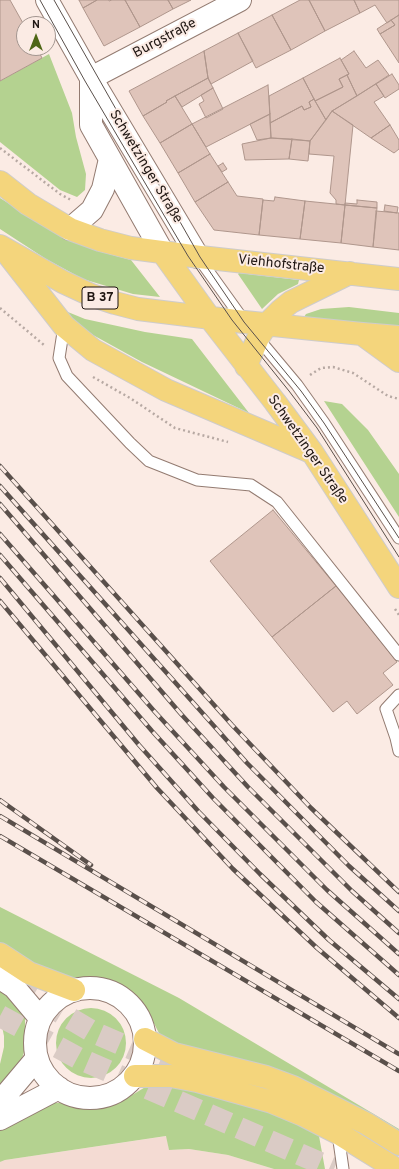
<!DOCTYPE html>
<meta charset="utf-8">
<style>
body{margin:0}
#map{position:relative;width:399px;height:1169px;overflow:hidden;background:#fbebe4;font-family:Overpass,sans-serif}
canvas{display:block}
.north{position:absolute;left:16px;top:16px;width:40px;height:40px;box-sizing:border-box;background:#fbebe4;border:1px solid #a39690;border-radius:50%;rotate:0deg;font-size:11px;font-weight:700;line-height:16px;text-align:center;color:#201713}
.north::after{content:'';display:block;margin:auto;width:14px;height:18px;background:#4e6615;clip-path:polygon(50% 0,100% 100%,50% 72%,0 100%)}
</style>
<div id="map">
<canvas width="399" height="1169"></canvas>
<div class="north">N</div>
</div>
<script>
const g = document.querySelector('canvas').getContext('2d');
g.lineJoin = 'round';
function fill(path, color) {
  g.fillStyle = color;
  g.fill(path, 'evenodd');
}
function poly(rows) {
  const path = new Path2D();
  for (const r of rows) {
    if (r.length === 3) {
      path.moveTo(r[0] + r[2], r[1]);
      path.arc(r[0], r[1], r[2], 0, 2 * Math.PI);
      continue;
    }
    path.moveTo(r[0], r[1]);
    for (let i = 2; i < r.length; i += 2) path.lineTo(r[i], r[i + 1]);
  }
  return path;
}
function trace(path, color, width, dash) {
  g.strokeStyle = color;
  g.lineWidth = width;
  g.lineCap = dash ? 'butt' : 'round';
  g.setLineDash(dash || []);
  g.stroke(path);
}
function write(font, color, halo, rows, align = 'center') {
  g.font = font + ' Overpass,sans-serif';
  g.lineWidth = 4;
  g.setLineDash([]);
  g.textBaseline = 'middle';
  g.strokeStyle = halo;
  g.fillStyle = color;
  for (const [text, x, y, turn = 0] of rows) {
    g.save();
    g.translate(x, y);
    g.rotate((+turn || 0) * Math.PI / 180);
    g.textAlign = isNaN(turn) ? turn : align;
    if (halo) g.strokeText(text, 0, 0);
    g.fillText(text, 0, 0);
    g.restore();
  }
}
fill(poly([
 [167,1136,169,1150,189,1149,228,1155,274,1169,0,1169,0,1162,5,1160]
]), '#f4dbd3');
fill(poly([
 [49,54,72,113,76,137,86,174,85,190,77,197,60,190,0,142,0,81],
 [0,198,62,237,98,251,131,260,160,297,133,294,83,279,46,259,0,229],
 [239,273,299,280,298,284,278,294,262,309,238,274],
 [349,307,399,313,399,326,310,320,304,317,306,314,321,309],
 [63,310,85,319,145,332,192,339,249,413,142,362,93,335,64,315],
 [324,401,342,404,368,430,399,474,399,517],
 [0,907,179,998,399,1129,399,1135,161,1037,145,1006,137,996,126,988,108,980,97,977,69,978,30,964,0,945],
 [0,988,21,1010,25,1018,25,1027,24,1052,21,1062,0,1090,0,1064,4,1047,4,1036,0,1017],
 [91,1043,35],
 [175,1085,276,1113,319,1136,325,1169,274,1169,228,1155,189,1149,169,1150,166,1136,5,1160,0,1162,0,1128,53,1103,61,1103,74,1106,93,1109,109,1106,119,1103,147,1086]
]), '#b4d290');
const building = poly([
 [0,0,10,0,24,25,24,48,37,48,42,58,0,81,0,0],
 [79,0,97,0,83,8,79,0],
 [97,0,109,0,109,1,112,0,125,0,140,27,104,46,83,8,97,0],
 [125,0,168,0,173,9,140,27,125,0],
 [168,0,191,0,173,9,168,0],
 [300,0,309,0,325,31,291,50,272,15,300,0],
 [309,0,354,0,360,13,325,31,309,0],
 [354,0,399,0,399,15,387,23,375,5,360,13,354,0],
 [272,15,291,50,256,68,238,33,272,15],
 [399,15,399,63,380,34,395,25,391,20,399,15],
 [391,20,395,25,380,34,377,29,391,20],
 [238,33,253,61,211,84,208,78,204,51,238,33],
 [204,51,208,78,175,96,166,101,167,102,143,116,129,91,204,51],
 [354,51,366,68,378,60,389,75,357,96,347,75,349,74,341,60,354,51],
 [340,58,349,74,339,79,343,87,315,101,303,78,340,58],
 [392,74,399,85,399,89,385,98,376,84,392,74],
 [347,75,357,96,332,111,326,120,315,101,343,87,339,79,347,75],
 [208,78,213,88,182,107,175,96,208,78],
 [303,78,314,99,309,102,311,107,304,110,302,106,270,123,269,96,303,78],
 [376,84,384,96,374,102,390,125,371,138,332,111,376,84],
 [268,85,270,114,206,147,192,124,268,85],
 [213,88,223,109,206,118,199,104,204,101,201,95,213,88],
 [175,96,192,124,160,143,143,116,167,102,166,101,175,96],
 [314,99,326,120,310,141,271,138,270,123,302,106,304,110,311,107,309,102,314,99],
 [332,111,353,125,345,205,336,204,336,200,330,193,334,156,309,154,310,141,332,111],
 [270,114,271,138,257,140,250,124,270,114],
 [192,124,210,154,178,173,160,143,192,124],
 [390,125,399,140,399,149,394,153,371,138,390,125],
 [271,138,292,139,289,159,245,160,242,144,271,138],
 [292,139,310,141,308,161,289,159,292,139],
 [210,154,228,182,195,202,178,173,210,154],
 [223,163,227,169,222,172,218,166,223,163],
 [228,182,237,196,263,199,259,235,214,230,195,202,228,182],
 [275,197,305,201,300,239,259,235,263,200,274,201,275,197],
 [357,200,377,202,377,208,345,205,345,203,357,204,357,200],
 [305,201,345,205,341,243,300,239,305,201],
 [345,205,377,208,373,247,341,243,345,205],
 [385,205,398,207,397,213,384,211,385,205],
 [376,211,399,213,399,250,373,247,376,211],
 [273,510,336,586,272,637,210,561,273,510],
 [336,586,397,662,383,673,393,685,357,714,347,701,333,712,272,637,336,586]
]);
fill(building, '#dfc4ba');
trace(building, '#af968c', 1);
trace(poly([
 [14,985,93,1032,197,1077],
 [0,1016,78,1058,334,1169]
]), '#dacbc5', 22, [22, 11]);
const service = poly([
 [198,257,244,321],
 [64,326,59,358,67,376,130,443,149,461,197,480,251,485,277,502,399,655],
 [256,336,297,385,324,423,399,538],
 [399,695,386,709,396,738,399,751],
 [338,1134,343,1169]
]);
const minor = poly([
 [91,78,240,0],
 [0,978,14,987,40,1018],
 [90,1043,55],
 [0,1102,37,1058],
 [0,1119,59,1088]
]);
const tertiary = poly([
 [47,0,91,78,198,257],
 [91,79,91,125,163,253],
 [70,229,92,210,103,189,110,159]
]);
const primary = poly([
 [0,182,28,204,70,229,100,240,131,248,200,257,399,279],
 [0,246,63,282,91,295,115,303,138,309,244,322,362,334,399,337],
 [163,253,209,317,275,402,312,452,399,587],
 [10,257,64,326,93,350,166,390,311,452],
 [362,334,399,361],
 [246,366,258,338,267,324,281,310,291,302,350,273],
 [0,954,29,973,74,990],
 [145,1039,174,1054,266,1077,293,1087,367,1124,399,1144],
 [135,1076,171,1076,197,1081,272,1102,303,1115,338,1133,396,1169]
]);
trace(service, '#937b71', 13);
trace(minor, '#937b71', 24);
trace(tertiary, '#937b71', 24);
trace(primary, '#cecccb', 24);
trace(poly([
 [23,24,32,19],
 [0,148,60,194,71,200],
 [0,308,44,345],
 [310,375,321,368,333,367,353,373,388,396,399,399],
 [93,377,130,398,175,428,228,442],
 [395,609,399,615]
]), '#b7a9a3', 2.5, [2, 3]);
trace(service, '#fff', 11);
trace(minor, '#fff', 22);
trace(tertiary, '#fff', 22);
trace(primary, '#f4d57c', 22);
trace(poly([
 [40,0,85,81,188,256,232,320,289,391,317,428,399,557],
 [54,0,200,257,244,322,301,391,324,423,399,538]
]), '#5a504b', 1);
const rail = poly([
 [0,466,232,725,311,808,399,892],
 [0,486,247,763,349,866,399,911],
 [0,504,181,714,248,787,352,891,399,933],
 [0,534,155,712,224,787,327,890,399,954],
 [0,555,152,731,213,798,316,902,399,975],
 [0,578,139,745,199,812,260,874,329,940,399,999],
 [0,601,157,788,233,869,317,948,399,1018],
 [0,800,91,865],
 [0,816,399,1054],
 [0,836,399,1071]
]);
trace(rail, '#5a504b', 4.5);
trace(rail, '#fbebe4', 3, [9]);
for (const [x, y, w] of [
 [100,298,36]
]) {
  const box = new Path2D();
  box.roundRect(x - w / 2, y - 11, w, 22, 3);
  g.fillStyle = '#fbebe4';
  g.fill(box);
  trace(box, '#201713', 1);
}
write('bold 13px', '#201713', null, [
 ["B 37",100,298]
]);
write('14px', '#201713', '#fbebe4', [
 ["Burgstraße",165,39,-28],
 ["Schwetzinger Straße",145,167,59],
 ["Viehhofstraße",281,265,6],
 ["Schwetzinger Straße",307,450,55]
]);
</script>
